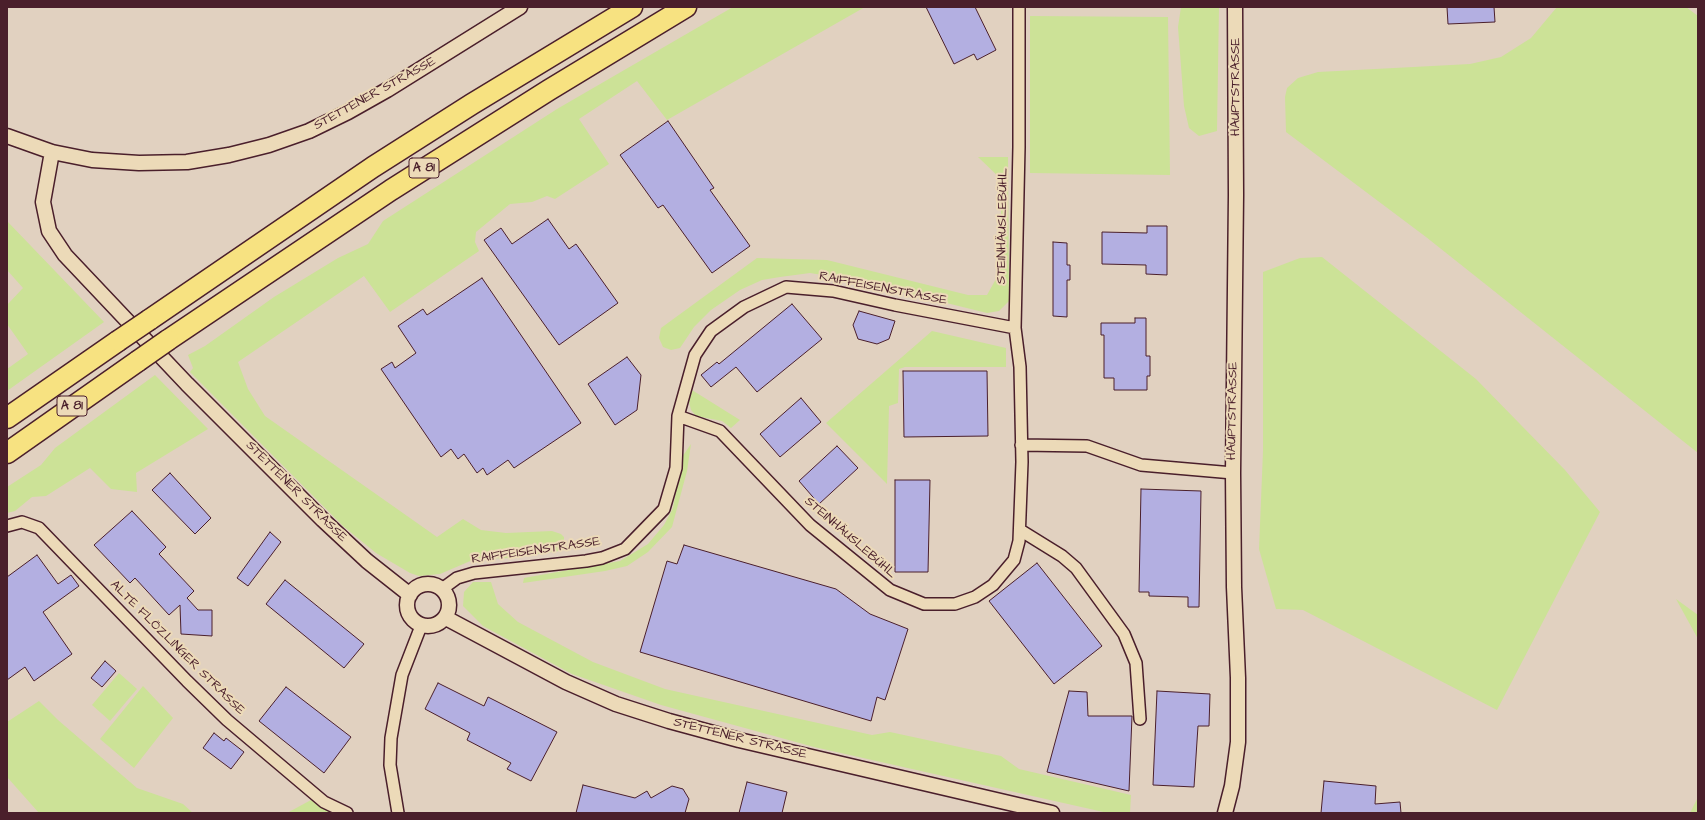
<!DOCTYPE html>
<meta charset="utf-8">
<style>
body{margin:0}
#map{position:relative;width:1705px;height:820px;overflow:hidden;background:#e1d1c0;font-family:"Architects Daughter",sans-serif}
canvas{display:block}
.frame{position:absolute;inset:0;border:8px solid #4a1f2b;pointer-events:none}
</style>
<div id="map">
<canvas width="1705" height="820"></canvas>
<div class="frame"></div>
</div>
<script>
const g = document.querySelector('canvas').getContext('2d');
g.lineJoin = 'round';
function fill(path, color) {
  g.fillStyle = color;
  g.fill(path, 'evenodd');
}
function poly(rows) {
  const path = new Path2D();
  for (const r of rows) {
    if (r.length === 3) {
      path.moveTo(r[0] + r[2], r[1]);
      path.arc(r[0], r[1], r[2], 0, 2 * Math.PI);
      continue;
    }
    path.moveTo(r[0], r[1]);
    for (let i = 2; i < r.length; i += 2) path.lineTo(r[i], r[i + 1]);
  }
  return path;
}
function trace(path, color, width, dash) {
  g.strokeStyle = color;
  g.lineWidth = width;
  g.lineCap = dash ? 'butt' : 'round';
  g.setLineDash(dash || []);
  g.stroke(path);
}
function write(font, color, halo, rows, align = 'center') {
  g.font = font + ' "Architects Daughter",sans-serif';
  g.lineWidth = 4;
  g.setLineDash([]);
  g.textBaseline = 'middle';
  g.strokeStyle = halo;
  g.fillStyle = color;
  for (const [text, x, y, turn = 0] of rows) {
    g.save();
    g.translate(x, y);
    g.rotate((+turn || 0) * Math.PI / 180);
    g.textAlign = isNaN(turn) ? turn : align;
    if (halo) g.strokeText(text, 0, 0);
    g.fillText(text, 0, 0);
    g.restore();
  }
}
fill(poly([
 [733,7,865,7,667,120,637,81,579,119,609,164,555,199,547,196,532,202,510,204,476,232,475,242,479,251,390,312,364,276,238,362,248,389,265,416,437,537,463,519,481,530,506,533,552,531,561,534,564,537,564,544,559,551,512,558,475,559,440,574,419,576,410,573,376,553,343,526,190,372,193,368,188,355,205,346,274,297,338,258,368,244,383,221,557,109],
 [1181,7,1219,7,1217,131,1199,136,1189,128,1184,106,1178,27],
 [1557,7,1686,7,1698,16,1698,453,1426,237,1286,132,1285,97,1287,88,1298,78,1318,72,1470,64,1501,57,1531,38],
 [1030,16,1168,17,1170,175,1030,173],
 [978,157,1008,157,1009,301,999,311,987,313,853,280,810,273,780,277,762,280,740,290,711,310,694,327,680,348,671,350,663,347,659,338,661,328,757,258,827,260,968,295,987,295,997,277,1003,181],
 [7,221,104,322,7,391,7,369,28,354,7,324,7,305,23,288,7,270],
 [1322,257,1476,379,1565,470,1600,512,1497,710,1303,610,1276,609,1259,549,1263,451,1263,272,1300,258],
 [932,331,1006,348,1006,367,905,367,899,369,898,403,889,406,887,484,826,423],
 [155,375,208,429,136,473,137,492,111,489,90,468,46,496,32,497,15,511,7,513,7,487,41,465,55,448],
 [692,390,740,420,731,428,722,421,696,416,691,410,689,402],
 [691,444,687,471,672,527,648,552,627,566,605,571,523,583,524,578,529,577,620,561,648,544,664,525,673,508,682,457],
 [473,582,491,582,498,604,518,622,593,662,665,689,872,735,890,732,1001,756,1019,769,1131,795,1130,813,1108,813,814,747,661,705,572,674,483,626,463,606,464,592],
 [1676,599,1698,615,1698,639],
 [119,673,137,689,110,721,92,705],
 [143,686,173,718,134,768,100,739],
 [39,701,58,720,137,788,183,804,193,813,39,813,7,777,7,722],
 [1698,797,1698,813,1690,813],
 [311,800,331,813,287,813]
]), '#cce297');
const building = poly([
 [926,7,975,7,996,50,977,60,974,54,954,64,926,7],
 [1447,7,1494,7,1495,22,1448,24,1447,7],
 [668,121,714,188,710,190,750,246,712,273,663,205,658,208,620,155,668,121],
 [548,219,569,249,576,244,618,303,559,345,484,240,501,228,512,244,548,219],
 [1147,226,1167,226,1167,275,1146,274,1146,265,1102,264,1102,232,1147,233,1147,226],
 [1053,242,1067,243,1067,265,1070,265,1070,280,1067,280,1067,317,1053,316,1053,242],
 [482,278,581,423,514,468,508,460,487,475,483,468,477,473,464,454,458,459,451,449,441,457,381,369,392,362,395,368,416,353,398,326,423,309,427,315,482,278],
 [792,304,822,339,757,392,736,367,711,387,701,375,717,362,719,364,792,304],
 [859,311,895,321,889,339,877,344,858,339,853,325,859,311],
 [1135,318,1146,318,1146,356,1150,356,1150,376,1147,376,1147,390,1114,390,1114,378,1104,378,1104,335,1101,335,1101,323,1135,323,1135,318],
 [627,357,641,375,637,410,615,425,588,384,627,357],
 [903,371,987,371,988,436,904,437,903,371],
 [801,398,821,422,780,457,760,434,801,398],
 [837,446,858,468,819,504,799,481,837,446],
 [170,473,211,518,195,534,152,490,170,473],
 [895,480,930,480,928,572,895,572,895,480],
 [1141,489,1201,491,1199,607,1188,607,1188,597,1149,596,1149,592,1139,592,1141,489],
 [132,511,166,547,159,554,194,591,187,598,198,610,212,610,212,636,181,634,180,605,169,615,135,578,130,583,94,545,132,511],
 [270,532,281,542,248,586,237,578,270,532],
 [684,545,836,589,870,614,908,629,885,700,877,697,871,721,640,652,667,561,677,564,684,545],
 [37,555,58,584,71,575,79,586,43,612,72,654,34,681,25,667,7,680,7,577,37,555],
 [1037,563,1102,646,1054,684,989,601,1037,563],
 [285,580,364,644,344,668,266,604,285,580],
 [105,661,116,671,102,687,91,678,105,661],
 [438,683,484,706,488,697,557,732,531,781,507,769,511,763,467,740,470,733,425,709,438,683],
 [286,687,351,737,324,773,259,721,286,687],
 [1069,691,1087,692,1088,716,1132,716,1129,791,1047,772,1069,691],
 [1157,691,1210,694,1209,726,1198,726,1194,787,1153,785,1157,691],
 [214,733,224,741,226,738,244,752,231,769,203,748,214,733],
 [1324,781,1376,786,1375,804,1400,802,1401,813,1321,813,1324,781],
 [747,782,787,792,782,813,739,813,747,782],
 [583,785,635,798,647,791,651,798,672,786,683,789,689,799,685,813,576,813,583,785]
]);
fill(building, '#b3afe1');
trace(building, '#4a1f2b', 1);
const minor = poly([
 [678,416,720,431,810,525,890,590,924,604,955,604,975,597,993,585,1014,560,1019,541,1022,462,1020,367,1015,328,1019,147,1019,7],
 [1021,445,1087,446,1141,465,1233,473],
 [7,526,22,522,39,528,187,681,227,720,324,802,347,813],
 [1020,530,1062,556,1076,568,1124,634,1136,663,1140,719],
 [442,589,457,578,474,573,586,561,602,558,625,549,664,509,676,468,678,416,695,355,711,331,744,307,786,287,833,291,895,305,1015,328],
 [398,813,390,765,391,738,402,675,421,626]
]);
const tertiary = poly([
 [7,136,52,152,92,160,139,163,187,162,229,155,269,145,309,131,348,112,387,90,520,7],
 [52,152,43,202,49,231,65,255,187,384,323,520,367,561,410,595],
 [428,605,21],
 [446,618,566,682,616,704,669,721,739,740,1052,813],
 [1225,813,1232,786,1238,742,1238,678,1234,587,1233,473,1236,195,1235,7]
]);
const motorway = poly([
 [149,320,373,167,472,104,632,7],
 [168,340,391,190,549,90,686,7],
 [7,418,118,341],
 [7,453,138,361]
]);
trace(minor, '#4a1f2b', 14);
trace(tertiary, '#4a1f2b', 17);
trace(motorway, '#4a1f2b', 23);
trace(minor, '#ecdab8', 11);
trace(tertiary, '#ecdab8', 14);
trace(motorway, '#f7e281', 20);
const motorwayBridge = poly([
 [118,341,149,320],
 [138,361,168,340]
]);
trace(motorwayBridge, '#4a1f2b', 23, []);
trace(motorwayBridge, '#f7e281', 20);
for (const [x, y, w] of [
 [424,168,30],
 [72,406,30]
]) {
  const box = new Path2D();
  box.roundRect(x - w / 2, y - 10, w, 20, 3);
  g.fillStyle = '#ecdab8';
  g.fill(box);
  trace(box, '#4a1f2b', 1);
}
write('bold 12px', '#4a1f2b', null, [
 ["A 81",424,168],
 ["A 81",72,406]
]);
write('13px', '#4a1f2b', '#ecdab8', [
 ["HAUPTSTRASSE",1236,87,-90],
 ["STETTENER STRASSE",375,94,-29],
 ["STEINHÄUSLEBÜHL",1003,226,-89],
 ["RAIFFEISENSTRASSE",883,289,11],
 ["HAUPTSTRASSE",1233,411,-89],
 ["STETTENER STRASSE",296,492,45],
 ["STEINHÄUSLEBÜHL",850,538,41],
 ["RAIFFEISENSTRASSE",536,551,-8],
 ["ALTE FLÖZLINGER STRASSE",177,648,45],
 ["STETTENER STRASSE",740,739,14]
]);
</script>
